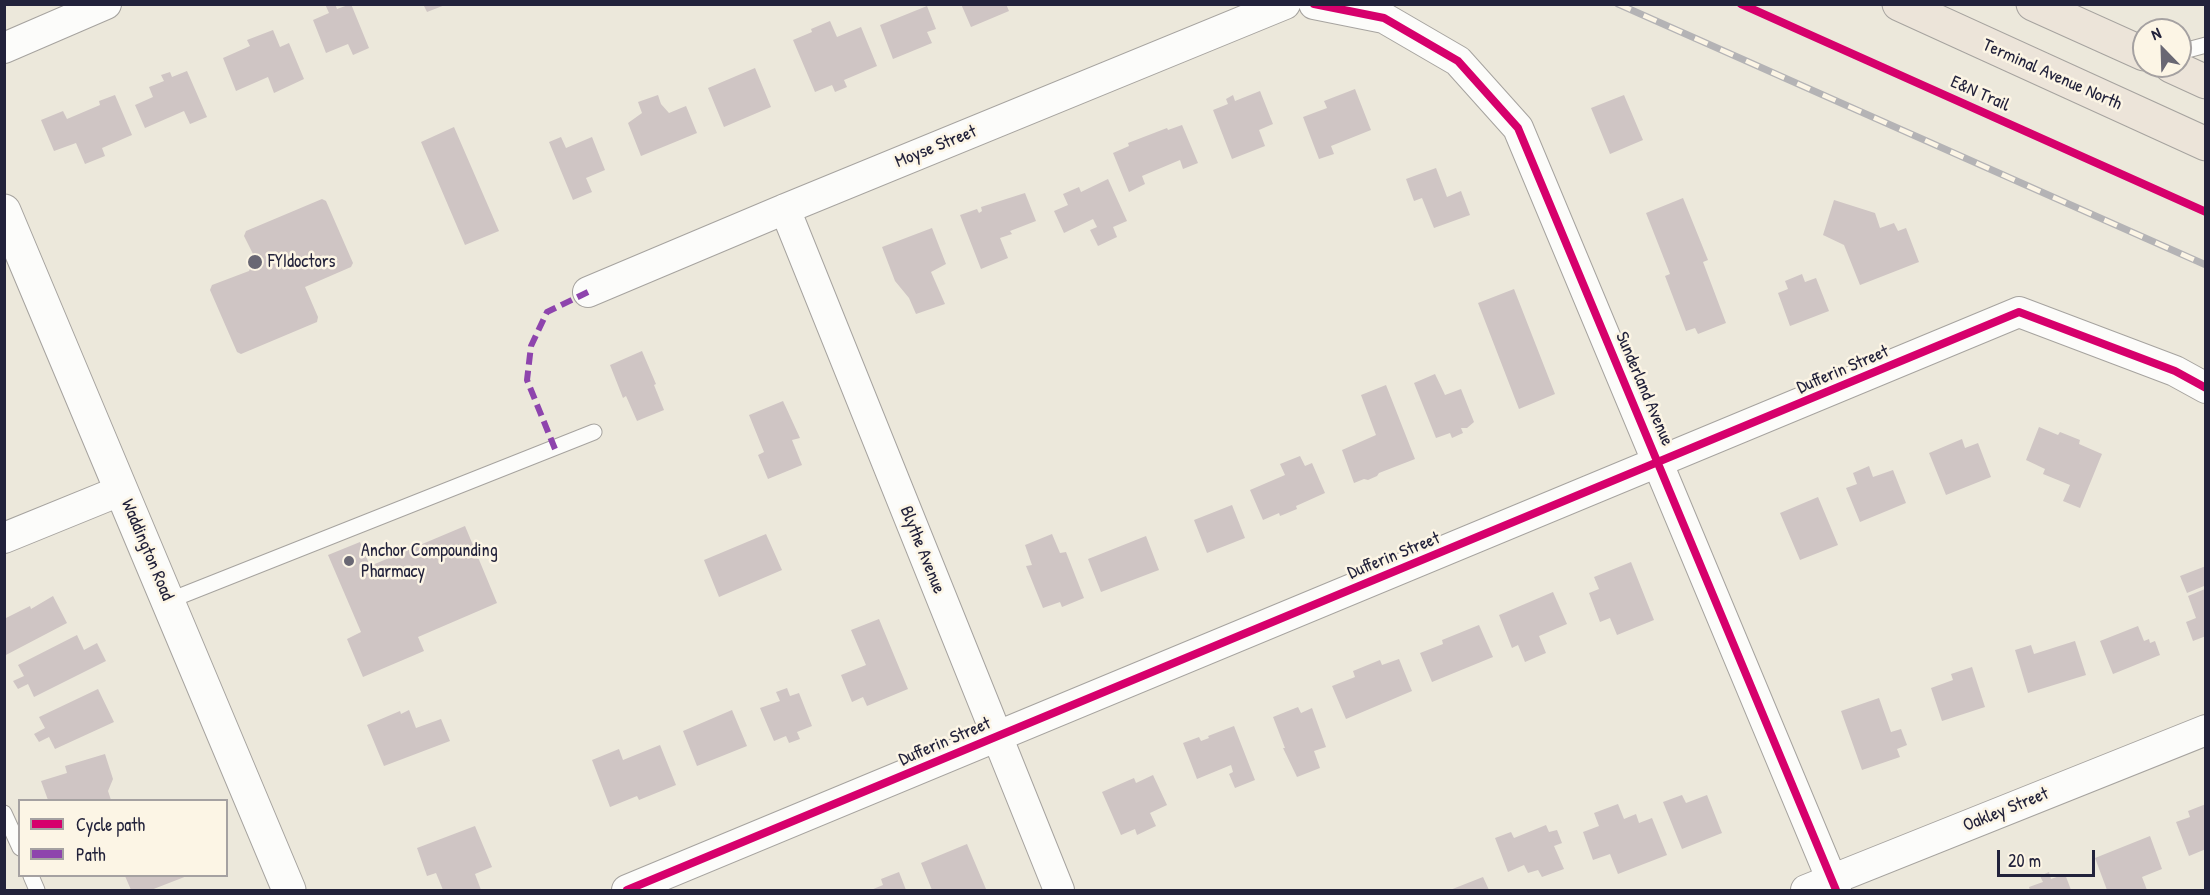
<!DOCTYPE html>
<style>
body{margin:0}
#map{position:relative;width:2210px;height:895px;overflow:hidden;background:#ece8db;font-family:"Patrick Hand",sans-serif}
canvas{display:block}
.frame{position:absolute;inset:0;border:6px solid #22223b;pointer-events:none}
.legend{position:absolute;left:18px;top:799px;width:210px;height:78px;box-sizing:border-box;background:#fcf5e5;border:2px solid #a5a1a1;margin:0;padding:8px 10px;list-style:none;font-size:18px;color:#22223b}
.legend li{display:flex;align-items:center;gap:12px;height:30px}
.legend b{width:30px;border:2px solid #a5a1a1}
.north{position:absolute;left:2132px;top:18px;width:60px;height:60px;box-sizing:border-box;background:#fcf5e5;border:2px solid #a5a1a1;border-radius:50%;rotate:337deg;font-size:16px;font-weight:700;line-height:24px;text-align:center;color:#22223b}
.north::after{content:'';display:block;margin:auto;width:21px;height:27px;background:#696773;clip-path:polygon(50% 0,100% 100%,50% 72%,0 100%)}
.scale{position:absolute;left:1997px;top:850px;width:98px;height:27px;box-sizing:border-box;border:3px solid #22223b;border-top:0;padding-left:8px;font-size:18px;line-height:21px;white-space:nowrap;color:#22223b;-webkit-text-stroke:4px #fcf5e5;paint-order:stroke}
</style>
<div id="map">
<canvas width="2210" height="895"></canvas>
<div class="frame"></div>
<ul class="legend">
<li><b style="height:8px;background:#d6006c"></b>Cycle path</li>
<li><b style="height:8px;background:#8e44ad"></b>Path</li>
</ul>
<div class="north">N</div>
<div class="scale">20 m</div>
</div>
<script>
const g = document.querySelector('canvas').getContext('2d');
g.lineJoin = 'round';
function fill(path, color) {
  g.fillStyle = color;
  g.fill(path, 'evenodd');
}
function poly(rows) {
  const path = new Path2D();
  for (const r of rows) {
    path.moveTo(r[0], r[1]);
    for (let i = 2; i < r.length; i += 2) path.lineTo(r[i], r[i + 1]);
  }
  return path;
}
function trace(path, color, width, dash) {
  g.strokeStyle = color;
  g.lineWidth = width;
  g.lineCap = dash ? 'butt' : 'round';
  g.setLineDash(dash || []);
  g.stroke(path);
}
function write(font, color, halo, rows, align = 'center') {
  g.font = font + ' "Patrick Hand",sans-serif';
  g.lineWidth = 5;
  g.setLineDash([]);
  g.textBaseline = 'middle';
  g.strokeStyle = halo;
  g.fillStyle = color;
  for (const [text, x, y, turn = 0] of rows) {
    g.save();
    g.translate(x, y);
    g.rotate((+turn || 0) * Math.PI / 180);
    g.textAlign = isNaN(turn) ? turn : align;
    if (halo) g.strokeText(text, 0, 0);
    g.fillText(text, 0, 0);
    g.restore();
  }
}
fill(poly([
 [325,4,335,4,337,9,351,4,369,48,353,55,348,44,326,53,313,20,329,13],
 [423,4,445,4,445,5,427,12],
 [961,4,1006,4,1009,11,971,27],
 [927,6,936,29,927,32,932,43,893,59,880,25],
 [830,21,837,37,861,27,877,66,844,80,847,87,835,92,832,85,815,92,793,40,812,32,811,29],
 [273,30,280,47,289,43,304,79,274,93,268,77,236,91,223,58,250,46,247,40],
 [755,68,771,107,724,127,708,88],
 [187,71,207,117,190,124,184,111,145,128,135,105,153,97,149,87,164,81,161,75,170,72,172,77],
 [1355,89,1371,130,1331,146,1334,154,1319,159,1303,117,1327,108,1324,101],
 [1260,91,1273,124,1259,130,1265,146,1232,159,1213,110,1228,104,1226,99,1233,95,1235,101],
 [115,95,132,135,102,148,105,156,85,164,76,143,54,151,41,120,63,111,67,119,100,105,99,101],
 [658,95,661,104,669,113,686,106,697,133,641,156,628,123,642,113,638,102],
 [1624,95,1643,140,1610,154,1591,108],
 [1182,125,1198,163,1183,169,1180,160,1142,176,1145,184,1129,192,1113,153,1129,146,1128,143,1167,128,1168,130],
 [454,127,499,231,465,245,421,142],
 [561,137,566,148,592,137,605,170,586,178,592,192,573,200,549,142],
 [1436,168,1447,197,1461,191,1470,215,1434,228,1422,198,1414,201,1406,179],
 [1108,179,1127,221,1113,227,1117,237,1098,246,1090,230,1097,227,1093,219,1064,233,1054,211,1068,205,1063,194,1079,187,1081,192],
 [1025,193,1036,221,1010,231,1012,234,1000,238,1008,258,981,269,960,215,977,209,979,213,982,211,981,207],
 [1683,198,1708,260,1703,262,1726,323,1698,334,1695,328,1686,331,1665,276,1670,274,1646,213],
 [322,199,326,201,353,263,351,267,305,287,318,317,317,322,241,354,237,352,210,290,212,285,249,271,255,258,244,236,246,231],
 [1834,200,1875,213,1880,228,1894,223,1898,231,1906,228,1919,262,1860,285,1844,245,1823,235],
 [932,228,946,264,931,272,945,304,916,314,909,298,895,281,882,247],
 [1802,274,1805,282,1816,278,1829,311,1790,326,1778,293,1788,289,1785,281],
 [1514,289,1555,394,1519,409,1478,303],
 [642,351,656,384,654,385,664,410,637,421,626,396,623,398,610,365],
 [1435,374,1445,395,1461,389,1474,422,1467,428,1461,428,1463,433,1452,438,1450,433,1436,438,1414,383],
 [1386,385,1415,459,1379,473,1377,476,1368,480,1364,479,1354,483,1342,450,1376,435,1361,395],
 [783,401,800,438,792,440,802,465,768,479,758,455,764,452,749,415],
 [2039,427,2058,435,2060,432,2080,440,2079,444,2102,454,2080,508,2063,501,2070,485,2043,474,2045,469,2026,460],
 [1962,439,1965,448,1978,443,1991,477,1946,495,1929,453],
 [1300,456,1305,466,1312,463,1325,493,1296,506,1297,509,1280,516,1279,513,1263,520,1250,490,1285,475,1280,464],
 [1869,466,1873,477,1893,470,1906,503,1860,522,1846,488,1857,484,1853,473],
 [1818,497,1838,545,1800,560,1780,513],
 [1232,505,1245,538,1207,553,1194,520],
 [465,526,497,603,418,637,424,651,363,677,347,639,361,632,328,555,360,542,370,566],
 [766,534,782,570,719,597,704,560],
 [1052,534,1060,553,1066,552,1084,598,1062,607,1060,602,1043,608,1026,566,1032,565,1025,545],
 [1146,536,1159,570,1101,592,1088,559],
 [1631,562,1654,620,1617,635,1610,618,1600,622,1589,593,1599,589,1594,577],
 [2206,566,2206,636,2193,641,2186,622,2196,618,2188,596,2205,589,2204,586,2187,593,2180,576],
 [1553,592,1567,624,1539,636,1546,653,1525,662,1518,645,1512,648,1499,615],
 [53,596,67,623,4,656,4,619,30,606,31,609],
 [879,619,908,689,867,706,863,697,852,702,841,675,866,665,851,630],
 [1479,625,1493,657,1432,682,1420,653,1443,644,1442,640],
 [2138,626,2144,641,2149,639,2150,643,2155,641,2160,655,2113,674,2100,641],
 [77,635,84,650,97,643,106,661,34,697,28,684,18,689,13,681,24,676,18,665],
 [2075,641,2086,675,2028,693,2015,650,2031,645,2034,654],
 [1399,659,1412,691,1346,719,1332,686,1355,677,1353,671,1380,660,1382,665],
 [1972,667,1985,707,1942,721,1931,688,1953,680,1951,674],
 [787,688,790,696,799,693,812,726,797,732,800,739,789,743,786,736,774,741,760,708,780,701,776,692],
 [98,689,114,722,55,749,49,737,39,742,34,734,45,728,39,717],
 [1879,698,1891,732,1901,729,1907,745,1897,749,1900,757,1862,770,1841,711],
 [1298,707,1301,713,1312,708,1326,747,1314,751,1320,768,1297,777,1283,748,1285,748,1273,717],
 [409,710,416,728,441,719,450,741,384,766,367,725,400,711,401,714],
 [732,710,747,746,697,766,683,731],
 [1234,726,1255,780,1235,788,1229,774,1233,772,1231,765,1197,779,1183,743,1199,737,1201,741,1209,738,1208,736],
 [660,745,676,785,639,800,637,796,610,807,592,760,619,749,623,760],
 [105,754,113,779,108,791,111,800,48,800,41,781,67,773,65,766],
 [1153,775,1167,805,1150,813,1156,826,1137,835,1135,829,1121,835,1102,792,1134,778,1136,783],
 [1682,795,1686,803,1707,795,1722,833,1682,849,1663,802],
 [1618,804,1624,819,1636,814,1639,823,1652,818,1667,855,1618,874,1610,854,1593,860,1583,832,1599,826,1594,813],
 [2206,804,2206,849,2189,856,2176,822,2190,817,2188,811],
 [1546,825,1549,832,1557,830,1562,843,1554,846,1564,869,1542,877,1538,870,1528,873,1524,865,1508,872,1495,838,1511,832,1514,838],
 [475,826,492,867,475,874,481,890,443,890,436,873,427,876,417,848],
 [2150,836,2162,869,2142,877,2147,890,2107,890,2095,858],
 [967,844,986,889,932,890,921,863],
 [899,872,906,890,871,890,883,885,881,879],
 [2049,872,2051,879,2065,874,2071,890,2030,890,2029,887,2043,882,2040,876],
 [125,876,187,876,151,890,131,890],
 [1483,877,1489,890,1450,890]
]), '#cfc5c4');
const service = poly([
 [2180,52,2206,45],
 [168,601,594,432],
 [4,813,20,848],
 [31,876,37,890]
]);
const minor = poly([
 [1314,4,1384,18,1458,61,1518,128,1836,890],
 [4,48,106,4],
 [785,209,1059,890],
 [588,292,785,209,1285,4],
 [4,538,122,490],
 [627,890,2019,312,2175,371,2206,388],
 [1806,890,2206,730]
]);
const tertiary = poly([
 [4,211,289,890]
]);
const primary = poly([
 [1899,4,2206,144],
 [2033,4,2144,54],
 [2171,66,2206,82]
]);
trace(service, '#a6a39f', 17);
trace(minor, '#a6a39f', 32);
trace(tertiary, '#a6a39f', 35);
trace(primary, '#a6a39f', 35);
trace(service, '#fcfcfa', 15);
trace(minor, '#fcfcfa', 30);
trace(tertiary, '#fcfcfa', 33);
trace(primary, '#ece4d9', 33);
const rail = poly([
 [1618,4,2206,265]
]);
trace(rail, '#b4b3b5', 7);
trace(rail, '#fcf5e5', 4.5, [14]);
trace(poly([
 [555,449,527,380,531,346,547,312,588,292]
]), '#8e44ad', 6, [12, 6]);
trace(poly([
 [1314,4,1384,18,1458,61,1518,128,1836,890],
 [1741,4,2206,212],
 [627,890,2019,312,2175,371,2206,388]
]), '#d6006c', 8);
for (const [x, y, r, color] of [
 [255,262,8,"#696773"],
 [349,561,6,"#696773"]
]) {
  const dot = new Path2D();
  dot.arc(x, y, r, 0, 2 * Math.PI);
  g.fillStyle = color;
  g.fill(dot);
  trace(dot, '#fcf5e5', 2);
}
write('18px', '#22223b', '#fcf5e5', [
 ["Terminal Avenue North",2052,75,24],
 ["E&N Trail",1980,94,24],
 ["Moyse Street",936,147,-22],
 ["Dufferin Street",1843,370,-23],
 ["Sunderland Avenue",1644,389,67],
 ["Waddington Road",147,550,67],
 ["Blythe Avenue",922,550,68],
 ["Dufferin Street",1394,556,-22],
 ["Dufferin Street",945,742,-23],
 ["Oakley Street",2006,810,-22]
]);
write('18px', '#22223b', '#fcf5e5', [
 ["FYIdoctors",268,262],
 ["Anchor Compounding",361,551],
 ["Pharmacy",361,572]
], 'left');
</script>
